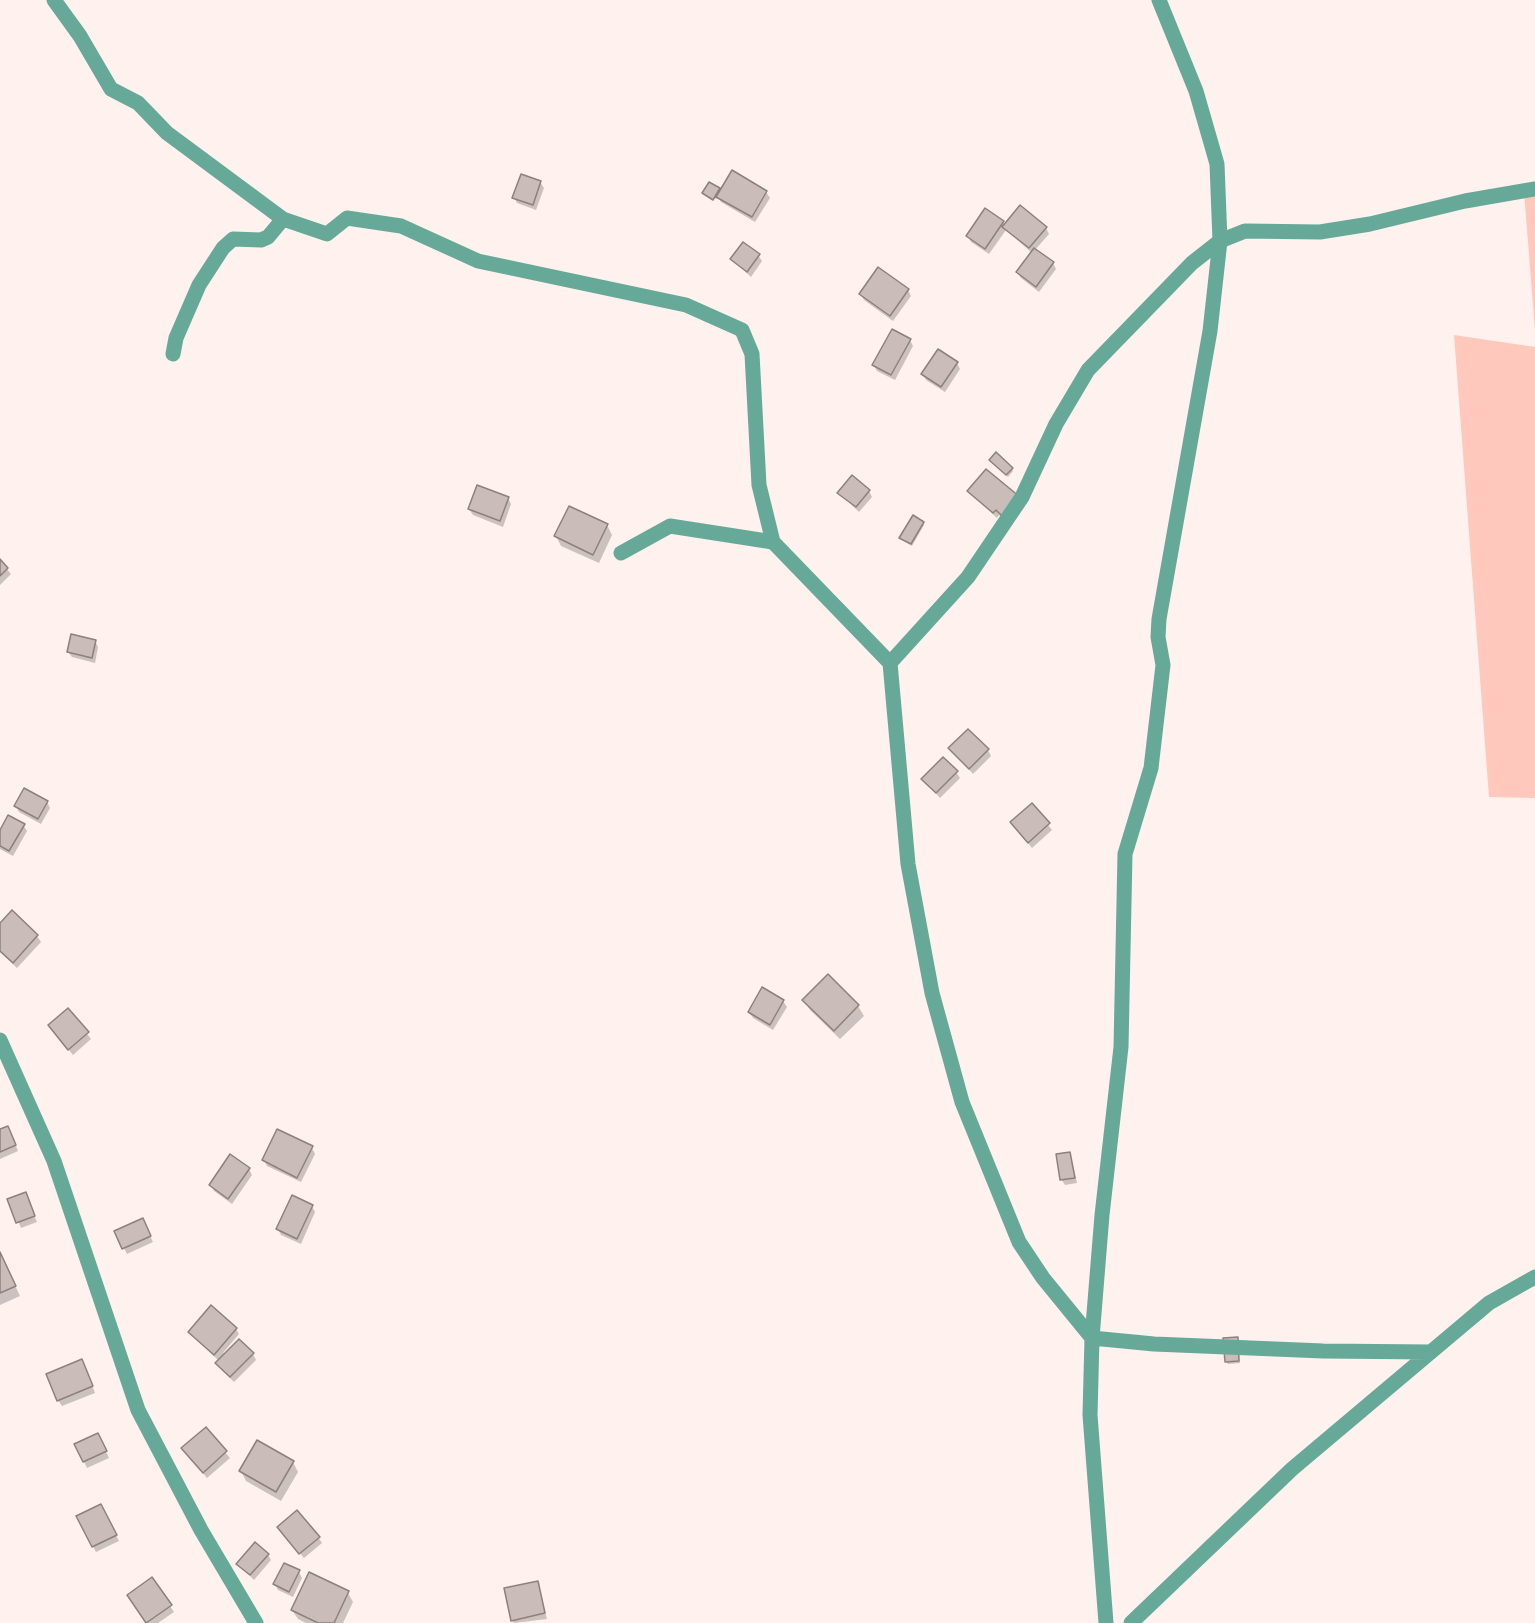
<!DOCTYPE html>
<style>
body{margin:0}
canvas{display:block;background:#fef1ee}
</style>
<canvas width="1535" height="1623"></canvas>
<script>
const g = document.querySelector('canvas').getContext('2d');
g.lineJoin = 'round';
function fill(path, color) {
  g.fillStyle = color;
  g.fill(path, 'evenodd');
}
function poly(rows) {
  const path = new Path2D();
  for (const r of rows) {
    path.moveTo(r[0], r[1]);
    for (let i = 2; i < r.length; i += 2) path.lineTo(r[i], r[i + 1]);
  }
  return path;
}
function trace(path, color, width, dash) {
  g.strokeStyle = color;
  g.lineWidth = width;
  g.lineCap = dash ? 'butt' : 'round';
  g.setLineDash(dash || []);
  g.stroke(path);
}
fill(poly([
 [1535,191,1535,330,1524,192],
 [1454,335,1535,347,1535,798,1489,797]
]), '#fec9bc');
fill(poly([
 [540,182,544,188,536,210,517,203,514,197],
 [719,190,720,192,766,192,770,198,755,222,721,202,718,196,716,199,705,193],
 [1003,222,1005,225,1046,228,1049,234,1035,250,1053,263,1056,269,1039,292,1021,278,1017,272,1032,253,1006,230,989,254,971,242,968,236],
 [758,255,762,261,751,277,732,259],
 [908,290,911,296,893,321,864,300,861,294],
 [910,340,913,346,895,380,877,371,874,365],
 [957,363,960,369,945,392,926,380,923,374],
 [992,462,1012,469,1013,471,1008,477],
 [986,471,1007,521,999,515,997,518,969,492],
 [869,491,872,497,859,512,839,493],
 [508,498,511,504,503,527,473,515,469,509],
 [923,523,924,525,912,546,902,540,901,538],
 [607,525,612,535,599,563,561,546,556,536],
 [0,561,11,574,0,585],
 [95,641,98,647,95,663,72,657,68,652],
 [950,748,988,750,991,756,973,774],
 [956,772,960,778,940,798,923,779],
 [47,802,50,808,41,824,19,812,16,806],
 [1032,805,1052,830,1032,848,1012,823],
 [23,825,27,831,13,856,0,849,0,833],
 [0,925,37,936,41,942,17,968,0,952],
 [828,977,858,1006,864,1016,840,1039,810,1010,804,1000],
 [783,1001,787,1007,773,1030,753,1018,749,1012],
 [68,1010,91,1039,73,1055,53,1031],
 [0,1131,11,1133,18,1151,0,1159],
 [312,1148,315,1154,301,1182,267,1166,264,1160],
 [1070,1153,1077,1183,1065,1185,1061,1179],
 [249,1169,252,1175,232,1204,214,1191,211,1185],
 [25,1194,37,1222,21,1228,9,1200],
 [312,1206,315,1212,301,1244,281,1235,278,1229],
 [145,1226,153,1242,127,1254,116,1232],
 [0,1254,20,1296,0,1305],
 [236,1329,239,1334,223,1353,253,1354,256,1360,234,1382,221,1369,217,1363,219,1361,190,1333],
 [1238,1341,1240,1363,1228,1364,1226,1362],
 [85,1367,95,1393,62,1406,58,1400],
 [205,1429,230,1458,207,1478,183,1449],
 [101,1441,109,1458,87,1468,76,1445],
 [293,1462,298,1472,281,1501,246,1481,241,1471],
 [101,1506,119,1541,96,1552,78,1517],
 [282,1533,318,1537,322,1543,304,1558],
 [268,1555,271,1560,254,1580,238,1564],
 [299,1572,302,1578,293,1597,278,1590,275,1584],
 [537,1583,547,1619,514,1623,512,1620],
 [348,1593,353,1602,343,1623,306,1623,298,1619,292,1610],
 [132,1601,170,1606,174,1612,158,1623,148,1623]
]), '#0003');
const building = poly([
 [732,170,767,191,752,217,716,197,732,170],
 [521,174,541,181,533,205,512,198,521,174],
 [709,182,720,188,713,200,702,193,709,182],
 [1020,205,1047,227,1029,248,1002,227,1020,205],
 [985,208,1004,221,985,249,966,236,985,208],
 [743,242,760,254,747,272,730,259,743,242],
 [1034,248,1054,262,1036,287,1016,272,1034,248],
 [878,267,909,289,890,316,859,294,878,267],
 [892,329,911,339,891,375,872,365,892,329],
 [938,349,958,362,941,387,921,374,938,349],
 [996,452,1013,468,1006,475,989,460,996,452],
 [986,469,1020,497,1003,517,996,510,993,513,967,491,986,469],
 [852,475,870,490,856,507,837,493,852,475],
 [477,485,509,497,500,521,468,509,477,485],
 [569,506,608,524,593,555,554,536,569,506],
 [913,515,924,522,911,544,899,538,913,515],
 [0,559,8,568,0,576,0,559],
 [71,634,96,640,92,658,67,652,71,634],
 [968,729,989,749,969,769,948,748,968,729],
 [943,757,958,771,936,793,921,779,943,757],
 [24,788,48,801,38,819,14,806,24,788],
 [1032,803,1050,823,1028,843,1010,822,1032,803],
 [8,815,25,824,9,851,0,846,0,830,8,815],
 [12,910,38,935,13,963,0,951,0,923,12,910],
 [828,974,859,1005,834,1031,802,1000,828,974],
 [762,987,784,1000,770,1025,748,1012,762,987],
 [68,1008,89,1032,68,1050,48,1025,68,1008],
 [8,1126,16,1145,0,1152,0,1129,8,1126],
 [277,1129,313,1146,297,1178,262,1160,277,1129],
 [1070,1152,1075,1178,1060,1180,1056,1154,1070,1152],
 [230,1154,250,1168,228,1199,209,1185,230,1154],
 [26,1192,35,1216,16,1223,7,1199,26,1192],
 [292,1195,313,1205,297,1239,276,1229,292,1195],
 [143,1218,151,1236,122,1249,114,1231,143,1218],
 [0,1252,16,1286,0,1293,0,1252],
 [211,1305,237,1328,214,1355,188,1332,211,1305],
 [1238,1337,1239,1361,1225,1362,1223,1338,1238,1337],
 [239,1339,254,1353,230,1377,215,1363,239,1339],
 [82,1359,93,1386,57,1401,46,1374,82,1359],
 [206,1427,227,1451,203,1473,181,1448,206,1427],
 [98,1433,107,1451,83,1462,74,1444,98,1433],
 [257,1440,294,1461,276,1492,239,1471,257,1440],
 [101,1504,117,1535,92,1547,76,1516,101,1504],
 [297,1510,320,1537,299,1554,277,1527,297,1510],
 [255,1542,269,1554,250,1575,236,1564,255,1542],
 [284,1563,300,1570,289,1592,273,1584,284,1563],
 [309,1572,349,1591,334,1623,318,1623,291,1610,309,1572],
 [152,1577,172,1605,146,1623,127,1595,152,1577],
 [538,1581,545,1613,511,1621,504,1588,538,1581]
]);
fill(building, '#cabcb8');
trace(building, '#8e807d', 1.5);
trace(poly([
 [54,0,80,36,111,89,138,103,167,133,283,219,327,234,347,218,401,226,478,261,686,305,742,330,752,354,759,485,773,542,890,663,908,864,932,993,962,1102,1019,1242,1043,1278,1092,1338,1154,1344,1323,1351,1430,1352],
 [173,354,176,338,199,285,223,248,233,239,261,240,268,237,283,219],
 [621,553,670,526,773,542],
 [890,663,968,577,1022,497,1056,424,1088,370,1192,263,1220,241,1245,231,1320,232,1370,224,1465,201,1535,189],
 [0,1040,54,1161,138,1410,201,1530,256,1623],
 [1106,1623,1090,1415,1092,1338,1102,1215,1121,1047,1125,854,1151,768,1163,665,1158,637,1159,619,1210,331,1220,241,1217,164,1196,91,1159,0],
 [1131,1623,1292,1469,1489,1303,1535,1277]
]), '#67a998', 15);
</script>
